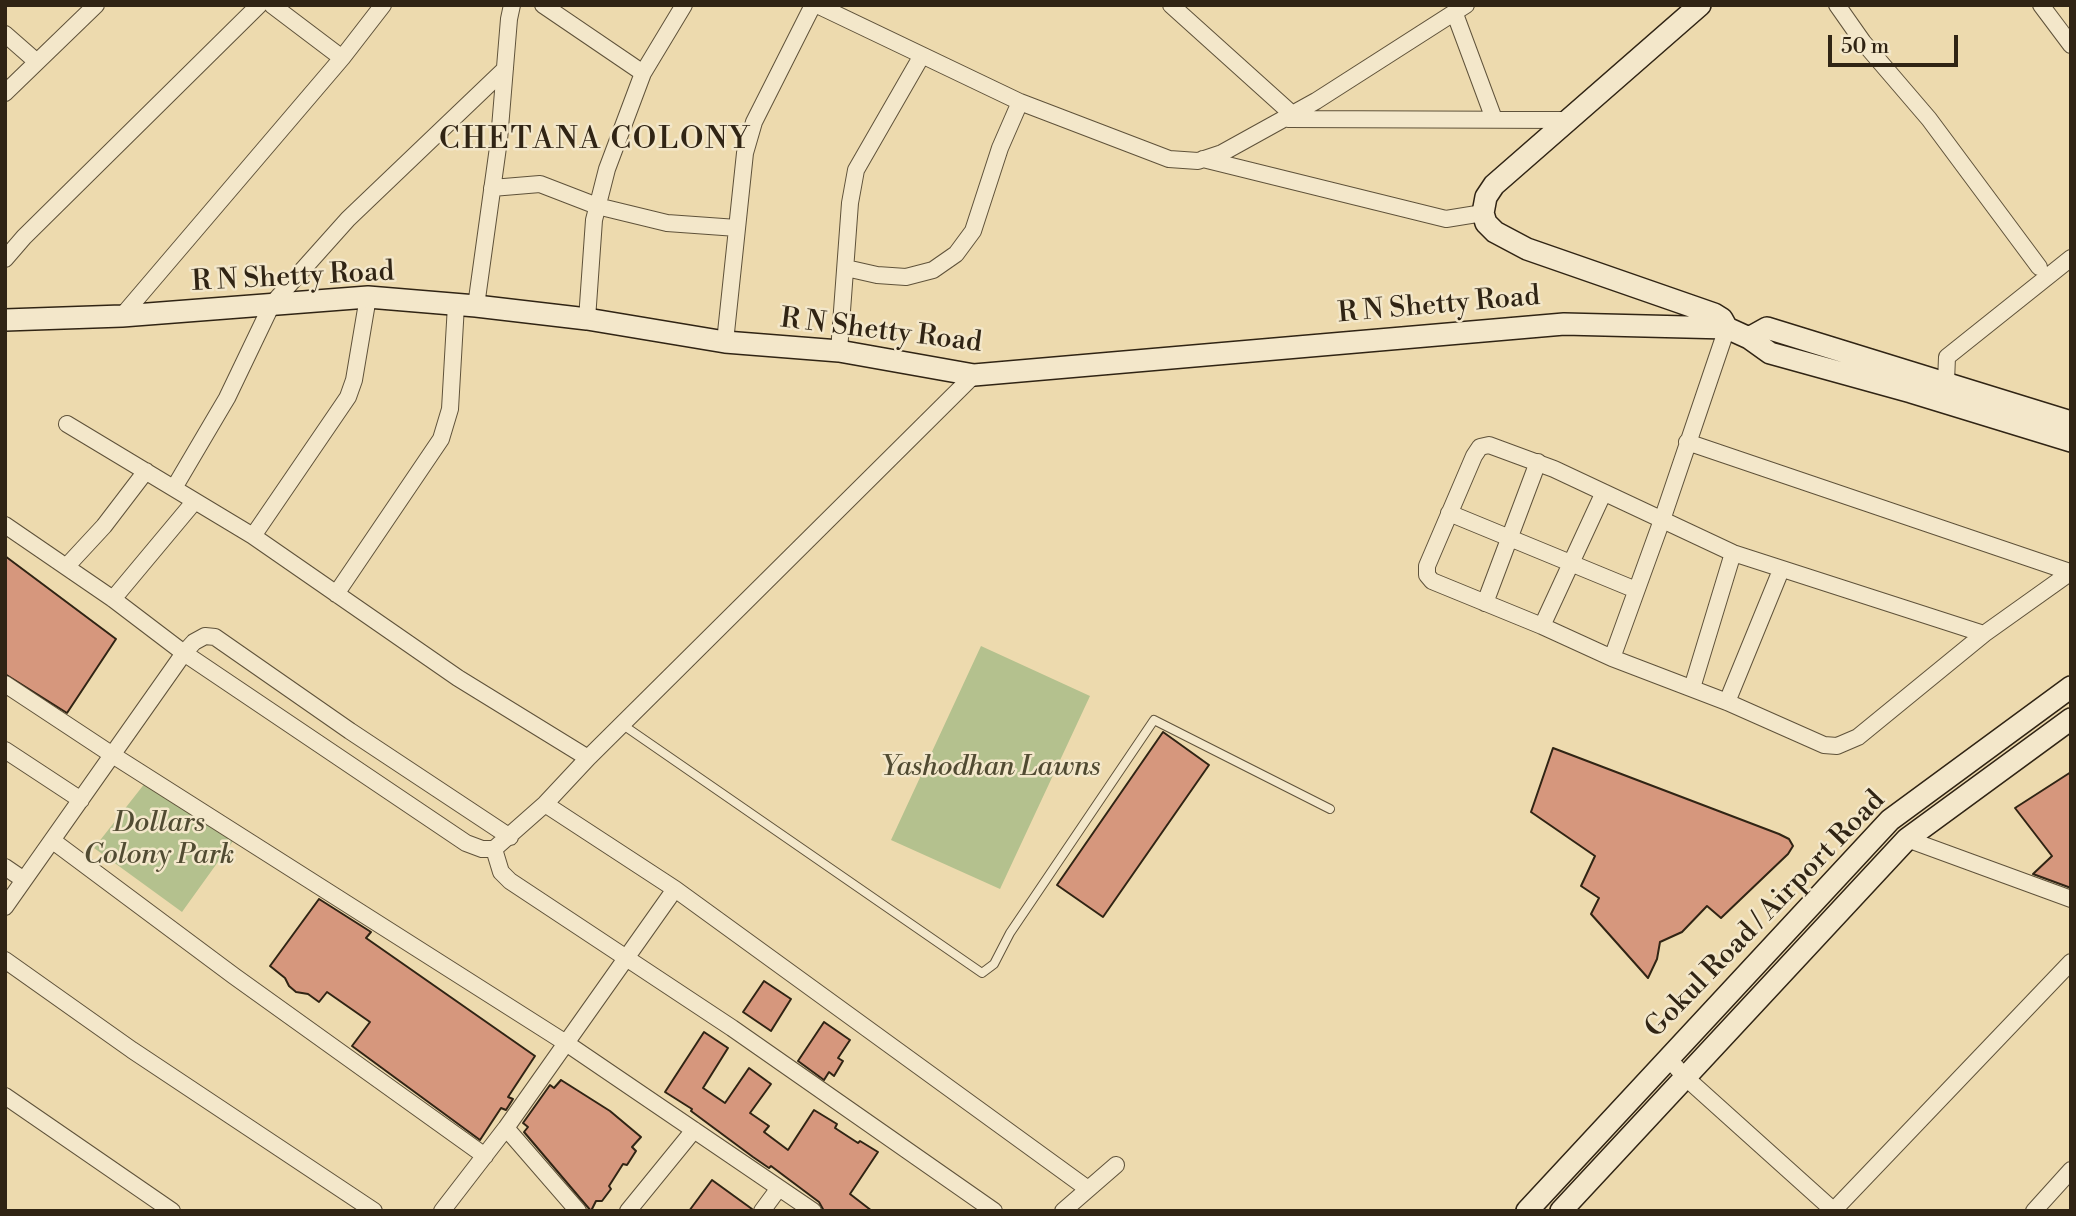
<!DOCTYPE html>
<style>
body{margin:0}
#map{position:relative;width:2076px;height:1216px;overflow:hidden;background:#eddaae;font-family:"Libre Bodoni",serif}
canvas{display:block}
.frame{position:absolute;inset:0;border:7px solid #302414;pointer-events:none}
.scale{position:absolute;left:1828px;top:35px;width:130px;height:32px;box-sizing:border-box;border:4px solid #302414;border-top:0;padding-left:9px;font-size:21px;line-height:24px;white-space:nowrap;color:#302414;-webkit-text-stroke:5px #f3e7ca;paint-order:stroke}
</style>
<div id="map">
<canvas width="2076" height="1216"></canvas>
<div class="frame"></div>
<div class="scale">50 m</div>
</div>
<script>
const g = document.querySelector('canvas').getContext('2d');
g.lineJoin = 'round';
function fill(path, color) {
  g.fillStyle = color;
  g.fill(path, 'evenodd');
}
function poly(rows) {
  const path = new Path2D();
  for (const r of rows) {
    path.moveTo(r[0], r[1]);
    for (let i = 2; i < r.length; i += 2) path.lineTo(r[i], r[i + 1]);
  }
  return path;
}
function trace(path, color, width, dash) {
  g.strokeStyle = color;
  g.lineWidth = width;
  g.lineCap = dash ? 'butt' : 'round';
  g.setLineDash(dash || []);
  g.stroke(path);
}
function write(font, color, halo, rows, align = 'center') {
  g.font = font + ' "Libre Bodoni",serif';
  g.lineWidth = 5;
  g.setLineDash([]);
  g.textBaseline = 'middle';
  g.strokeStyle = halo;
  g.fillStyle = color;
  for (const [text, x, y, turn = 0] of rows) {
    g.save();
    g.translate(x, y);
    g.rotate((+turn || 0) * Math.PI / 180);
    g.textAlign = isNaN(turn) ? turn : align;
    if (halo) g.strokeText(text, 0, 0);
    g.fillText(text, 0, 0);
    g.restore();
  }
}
fill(poly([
 [981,646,1090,696,1000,889,891,840],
 [149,778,233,841,182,912,94,848]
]), '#b4c18e');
const building = poly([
 [5,556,116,639,67,713,5,674,5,556],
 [1163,732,1209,765,1103,917,1057,885,1163,732],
 [1553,748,1779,834,1789,839,1793,846,1788,854,1721,918,1707,906,1682,932,1660,942,1657,959,1648,978,1591,914,1599,898,1581,886,1595,856,1531,812,1553,748],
 [2071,772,2071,888,2033,874,2052,856,2015,808,2071,772],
 [319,899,371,932,366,938,535,1056,508,1097,513,1099,506,1110,501,1108,480,1140,352,1046,370,1022,327,992,319,1002,308,994,296,992,289,986,285,978,270,966,319,899],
 [764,981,791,999,771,1031,743,1012,764,981],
 [824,1022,850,1040,838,1058,843,1061,834,1076,829,1072,824,1080,798,1061,824,1022],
 [704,1032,728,1048,703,1088,725,1103,749,1068,771,1084,750,1113,769,1126,764,1132,788,1150,814,1110,837,1124,835,1128,858,1143,860,1141,878,1152,850,1194,872,1211,824,1211,819,1202,771,1166,769,1168,753,1157,691,1111,692,1109,665,1092,704,1032],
 [561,1080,610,1111,641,1137,632,1147,636,1151,627,1165,623,1164,609,1186,611,1189,602,1201,596,1201,591,1211,524,1132,528,1127,523,1123,550,1085,554,1088,561,1080],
 [712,1180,752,1209,752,1211,689,1211,712,1180]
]);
fill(building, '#d6977d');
trace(building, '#302414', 2);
const lane = poly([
 [623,725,982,973,994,964,1010,933,1154,720,1330,809]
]);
const street = poly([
 [272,5,342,58],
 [543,5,643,73],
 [817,5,1020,102,1169,159,1198,161,1222,153,1316,101,1466,5],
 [1171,5,1292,114],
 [1837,5,1863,42,1929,119,2039,267],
 [2041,5,2071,45],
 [1455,14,1494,119],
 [5,34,37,62],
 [5,93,96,5],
 [1288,119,1569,120],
 [1203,159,1446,219,1483,213],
 [492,188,540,184,597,206,667,223,737,228],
 [5,259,24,237,259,5],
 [846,268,877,275,906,277,933,270,956,254,973,231,1000,148,1020,102],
 [476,306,499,140,509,19,512,5],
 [122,316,342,58,383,5],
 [587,319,594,220,607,169,643,73,684,5],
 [725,342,745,153,754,122,813,5],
 [839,351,850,203,856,170,921,57],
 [1943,391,1946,382,1947,357,2071,258],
 [67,424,253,536,458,678,588,758],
 [1687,442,2070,572],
 [174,488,227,398,272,304,348,219,505,69],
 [1449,513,1636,590],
 [5,525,113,599,184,653,466,843,482,849,494,849,545,804,588,758,974,375],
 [253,536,348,397,354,380,368,297],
 [66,567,104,526,146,471],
 [336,594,441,439,450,409,456,305],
 [113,599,194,502],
 [1485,603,1538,462],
 [1542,626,1603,494],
 [1984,634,1733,553,1554,469,1489,445,1480,447,1474,456,1427,566,1427,575,1432,581,1542,626,1612,658,1727,702,1824,745,1837,746,1858,737,1984,634,2071,572],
 [1612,658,1662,520,1727,328],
 [5,684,111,754,566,1043,813,1211],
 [1692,688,1733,553],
 [1727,702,1781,570],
 [5,750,81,800],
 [545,804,675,889,1088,1189],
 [1907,839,2071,899],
 [53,841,234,976,485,1156],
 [494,849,501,872,510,881,732,1028,994,1211],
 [5,867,24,880],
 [5,907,184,653,194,642,205,636,215,637,350,731,510,837],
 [5,960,132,1050,374,1211],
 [1668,1058,1685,1077,1834,1211],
 [5,1096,172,1211],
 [506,1128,578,1211],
 [1834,1210,2071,962],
 [442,1211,506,1128,675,889],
 [628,1211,694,1130],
 [762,1211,779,1188],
 [1063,1211,1116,1165],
 [2034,1211,2071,1170]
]);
const secondary = poly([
 [1700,5,1494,185,1486,197,1483,213,1486,223,1495,232,1527,249,1714,314,1722,319,1727,328],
 [5,320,122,316,368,297,476,306,587,319,725,342,839,351,974,375,1564,324,1727,328,1749,338,1770,353,1911,392,2071,441],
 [1749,338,1767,328,2071,422],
 [1527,1211,1890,820,2071,687],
 [1561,1211,1907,839,2071,719]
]);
trace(lane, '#5f523a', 10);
trace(street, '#5f523a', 18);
trace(secondary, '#302414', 24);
trace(lane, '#f3e7ca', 8);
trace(street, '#f3e7ca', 16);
trace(secondary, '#f3e7ca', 21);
write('28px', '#302414', '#f3e7ca', [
 ["R N Shetty Road",293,278,-3],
 ["R N Shetty Road",1439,306,-5],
 ["R N Shetty Road",881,332,7],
 ["Gokul Road / Airport Road",1766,915,-46]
]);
write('italic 28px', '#514b32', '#f3e7ca', [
 ["Yashodhan Lawns",991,768],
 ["Dollars",159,824],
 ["Colony Park",159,856]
]);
g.letterSpacing = '2px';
write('30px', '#302414', '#f3e7ca', [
 ["CHETANA COLONY",595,141]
]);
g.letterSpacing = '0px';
</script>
